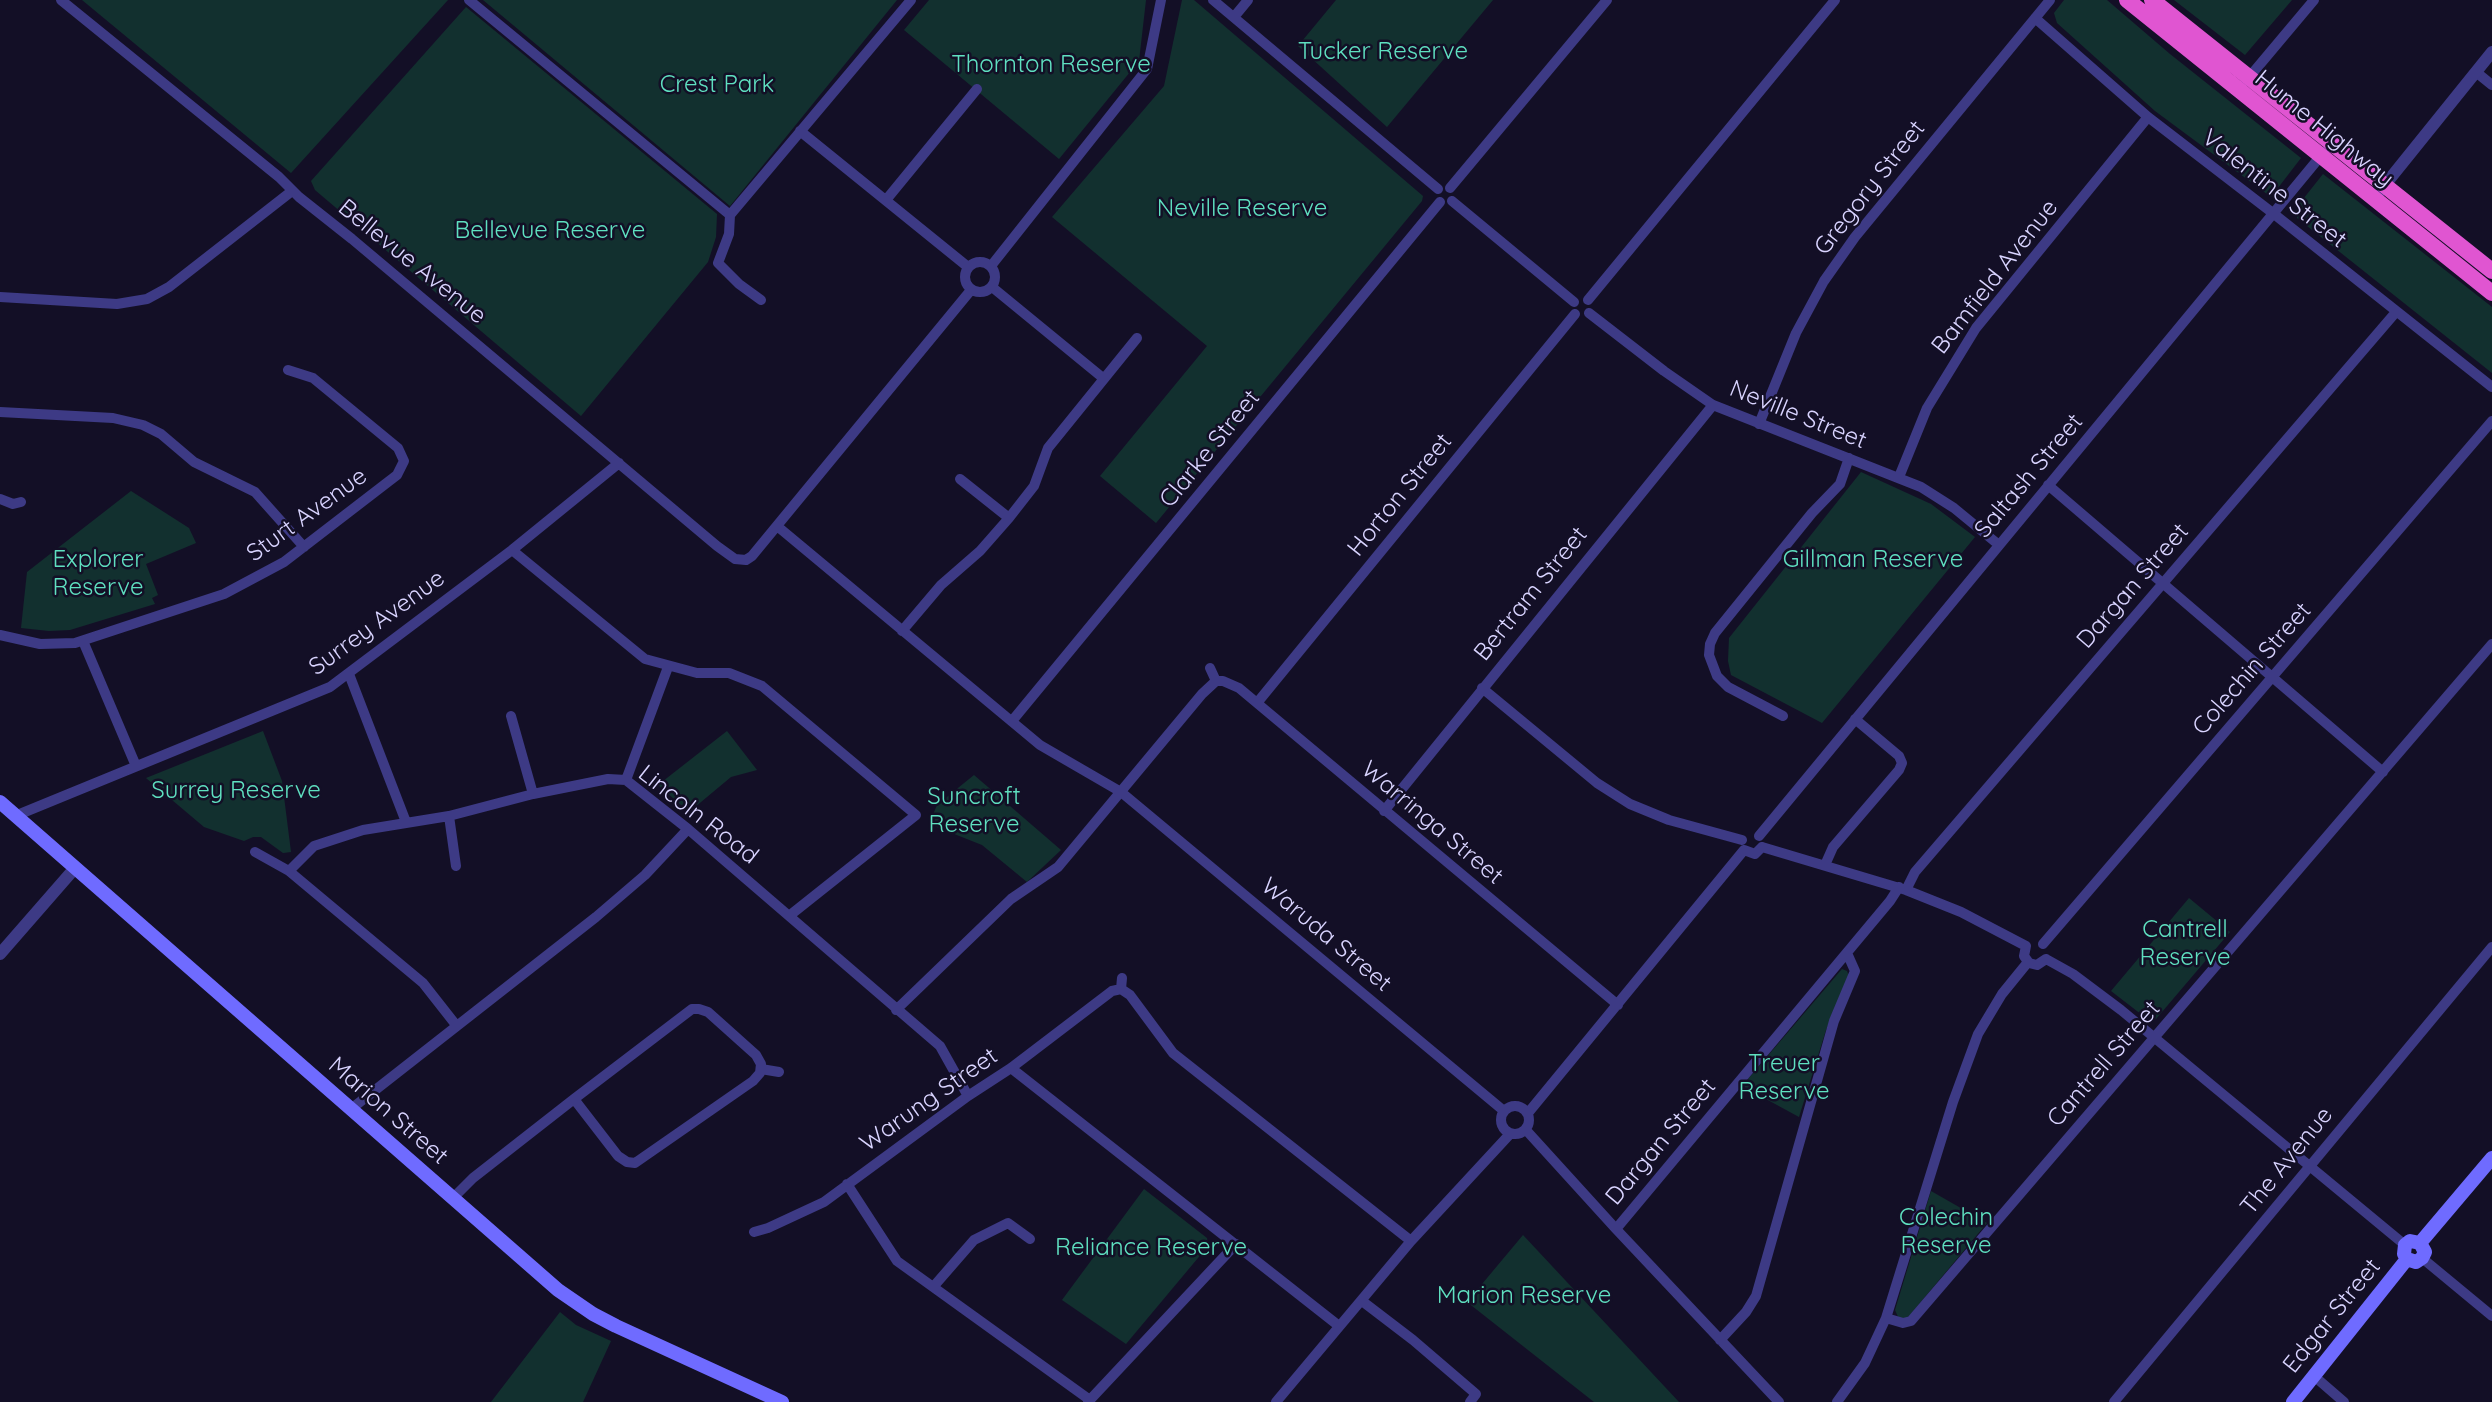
<!DOCTYPE html>
<style>
body{margin:0}
canvas{display:block;background:#130f26}
</style>
<canvas width="2492" height="1402"></canvas>
<script>
const g = document.querySelector('canvas').getContext('2d');
g.lineJoin = 'round';
function fill(path, color) {
  g.fillStyle = color;
  g.fill(path, 'evenodd');
}
function poly(rows) {
  const path = new Path2D();
  for (const r of rows) {
    if (r.length === 3) {
      path.moveTo(r[0] + r[2], r[1]);
      path.arc(r[0], r[1], r[2], 0, 2 * Math.PI);
      continue;
    }
    path.moveTo(r[0], r[1]);
    for (let i = 2; i < r.length; i += 2) path.lineTo(r[i], r[i + 1]);
  }
  return path;
}
function trace(path, color, width, dash) {
  g.strokeStyle = color;
  g.lineWidth = width;
  g.lineCap = dash ? 'butt' : 'round';
  g.setLineDash(dash || []);
  g.stroke(path);
}
function write(font, color, halo, rows, align = 'center') {
  g.font = font + ' Quicksand,sans-serif';
  g.lineWidth = 5;
  g.setLineDash([]);
  g.textBaseline = 'middle';
  g.strokeStyle = halo;
  g.fillStyle = color;
  for (const [text, x, y, turn = 0] of rows) {
    g.save();
    g.translate(x, y);
    g.rotate((+turn || 0) * Math.PI / 180);
    g.textAlign = isNaN(turn) ? turn : align;
    if (halo) g.strokeText(text, 0, 0);
    g.fillText(text, 0, 0);
    g.restore();
  }
}
fill(poly([
 [82,0,448,0,291,173],
 [483,0,897,0,730,206],
 [929,0,1146,0,1139,61,1059,159,904,30],
 [1182,0,1194,0,1423,196,1422,201,1156,523,1100,476,1207,346,1052,217,1164,86],
 [1336,0,1493,0,1387,127,1298,46],
 [2064,0,2107,0,2170,54,2301,158,2271,197,2155,111,2057,23,2054,13],
 [2174,0,2292,0,2245,55],
 [466,7,717,214,716,237,708,262,581,416,315,190,311,181],
 [2323,174,2492,307,2492,373,2297,218,2296,208],
 [1861,472,1931,504,1975,537,1822,723,1731,675,1728,661,1729,638],
 [131,491,189,528,196,543,146,564,158,595,152,598,155,604,70,630,49,631,21,628,27,572],
 [263,731,282,781,291,852,283,853,261,837,253,837,244,841,204,827,146,778],
 [727,731,757,770,731,777,689,812,658,785],
 [974,775,1061,850,1027,882,982,845,929,824,937,805],
 [2189,898,2230,932,2156,1019,2146,1018,2111,991],
 [1842,969,1847,971,1849,976,1826,1030,1799,1117,1742,1086],
 [1144,1189,1207,1238,1208,1246,1126,1344,1062,1300],
 [1931,1191,1987,1223,1909,1316,1904,1320,1899,1319,1895,1310],
 [1523,1235,1679,1402,1594,1402,1467,1302],
 [560,1312,576,1325,611,1341,583,1402,491,1402]
]), '#12302f');
trace(poly([
 [61,0,279,177,299,197,352,239,717,546,735,559,746,560,752,556,971,290],
 [469,0,730,215],
 [1213,0,1438,189],
 [1234,17,1248,0],
 [2035,18,2148,117,2274,214,2492,387],
 [2476,72,2492,85],
 [2246,81,2314,0],
 [800,131,968,267],
 [1450,188,1607,0],
 [886,200,977,89],
 [1452,201,1574,302],
 [730,215,911,0],
 [730,215,729,234,718,263,739,284,761,300],
 [980,277,15],
 [991,266,1147,69,1161,0],
 [992,287,1103,378],
 [0,297,117,304,147,299,169,287,292,191],
 [1588,300,1835,0],
 [1589,313,1664,371,1713,405,1921,487,1954,508,1999,545],
 [0,412,113,418,143,425,161,434,194,462,255,492,304,547],
 [1759,424,1796,333,1824,281,1855,237,2050,0],
 [1899,477,1927,408,1976,328,2148,117],
 [960,479,1009,518],
 [2048,485,2383,772],
 [0,499,13,504,21,502],
 [777,526,1040,745,1121,792,1504,1111],
 [512,550,645,659,697,673,729,673,762,686,916,815,789,916],
 [902,631,941,585,980,551,1009,518,1034,486,1048,448,1137,338],
 [0,635,40,644,75,643,224,594,284,562,397,475,404,461,398,448,313,378,288,370],
 [83,641,136,766],
 [1210,668,1216,681],
 [349,674,406,822],
 [1482,688,1597,783,1630,804,1669,820,1742,840],
 [1257,703,1575,314],
 [511,716,533,794],
 [1783,716,1728,687,1717,676,1709,655,1710,644,1715,633,1812,513,1840,484,1849,458],
 [1012,721,1440,202],
 [626,780,668,667],
 [1384,811,1713,405],
 [15,816,330,687,512,550,619,463],
 [449,816,456,866],
 [1759,836,2324,152],
 [1762,847,1906,890,1961,912,2026,946],
 [1744,850,1755,854,1762,847],
 [255,852,289,871,423,983,456,1025],
 [1825,865,1833,847,1899,770,1902,763,1899,756,1855,719],
 [289,871,314,846,363,830,449,816,533,794,608,779,626,780,688,829,940,1046,968,1096],
 [1906,890,1915,872,2396,312],
 [2043,944,2492,421],
 [2026,946,2024,956,2029,963,2037,965,2046,959],
 [2046,959,2073,974,2121,1010,2405,1245],
 [1121,989,1122,978],
 [896,1010,1011,899,1058,867,1202,694,1216,681,1223,681,1239,688,1618,1005],
 [1011,1068,1339,1326],
 [761,1069,779,1072],
 [1515,1120,14],
 [351,1109,596,917,645,875,688,829],
 [1528,1113,1744,850],
 [1526,1130,1616,1229,1779,1402],
 [847,1184,897,1261,1090,1400],
 [453,1198,473,1178,574,1099,692,1009,699,1009,708,1012,756,1055,761,1064,760,1073,753,1081,635,1163,627,1162,618,1156,574,1099],
 [1616,1229,1890,901,1899,887],
 [754,1232,768,1228,824,1202,968,1096,1011,1068,1112,991,1121,989,1130,995,1173,1053,1411,1241],
 [2422,1258,2492,1316],
 [934,1286,974,1240,1008,1223,1030,1239],
 [1362,1301,1413,1340,1476,1394,1470,1402],
 [1886,1318,1903,1323,1911,1321,2492,644],
 [1720,1340,1746,1312,1756,1296,1834,1021,1855,971,1847,953],
 [2314,1376,2344,1402],
 [1088,1402,1236,1244],
 [1276,1402,1411,1241,1510,1134],
 [1837,1402,1865,1363,1886,1318,1953,1102,1978,1034,2002,994,2028,962],
 [2114,1402,2492,947]
]), '#3d3a85', 10);
trace(poly([
 [2380,191,2492,52],
 [0,954,75,868]
]), '#3d3a85', 12);
trace(poly([
 [0,802,558,1290,593,1314,616,1326,782,1402],
 [2420,1243,2492,1158],
 [2407,1259,2416,1262,2422,1258,2425,1252,2420,1243],
 [2407,1259,2404,1254,2405,1245,2410,1241,2420,1243],
 [2293,1402,2407,1259]
]), '#6f6bff', 14);
trace(poly([
 [2127,0,2492,293],
 [2152,0,2492,271]
]), '#e055d1', 16);
write('24px', '#5fe0c0', '#130f26', [
 ["Tucker Reserve",1383,52],
 ["Thornton Reserve",1051,65],
 ["Crest Park",717,85],
 ["Neville Reserve",1242,209],
 ["Bellevue Reserve",550,231],
 ["Explorer",98,560],
 ["Reserve",98,588],
 ["Gillman Reserve",1873,560],
 ["Surrey Reserve",236,791],
 ["Suncroft",974,797],
 ["Reserve",974,825],
 ["Cantrell",2185,930],
 ["Reserve",2185,958],
 ["Treuer",1784,1064],
 ["Reserve",1784,1092],
 ["Colechin",1946,1218],
 ["Reserve",1946,1246],
 ["Reliance Reserve",1151,1248],
 ["Marion Reserve",1524,1296]
]);
write('24px', '#d9d4ff', '#130f26', [
 ["Hume Highway",2324,129,39],
 ["Gregory Street",1870,188,-52],
 ["Valentine Street",2274,189,38],
 ["Bellevue Avenue",412,262,39],
 ["Bamfield Avenue",1995,277,-52],
 ["Neville Street",1798,415,22],
 ["Clarke Street",1210,449,-51],
 ["Saltash Street",2029,476,-50],
 ["Horton Street",1400,495,-51],
 ["Sturt Avenue",307,515,-36],
 ["Dargan Street",2133,586,-49],
 ["Bertram Street",1531,594,-51],
 ["Surrey Avenue",377,623,-36],
 ["Colechin Street",2252,669,-49],
 ["Lincoln Road",698,815,38],
 ["Warringa Street",1432,823,40],
 ["Waruda Street",1326,935,40],
 ["Cantrell Street",2104,1064,-49],
 ["Warung Street",929,1100,-35],
 ["Marion Street",388,1111,41],
 ["Dargan Street",1661,1142,-50],
 ["The Avenue",2287,1161,-51],
 ["Edgar Street",2332,1316,-51]
]);
</script>
